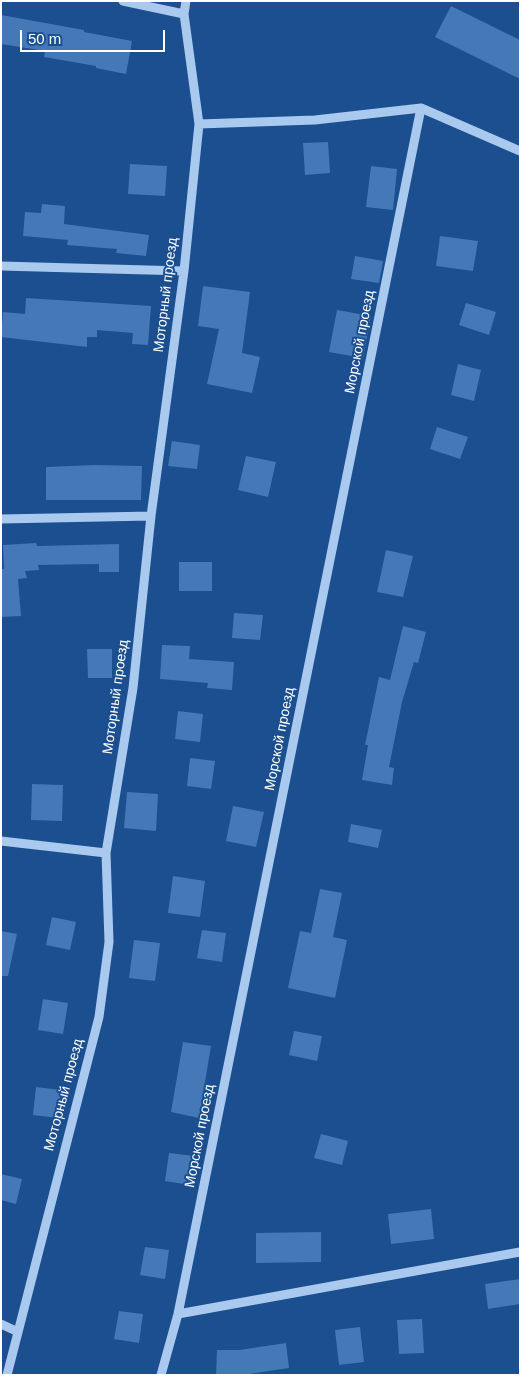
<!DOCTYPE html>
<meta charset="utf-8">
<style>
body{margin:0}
#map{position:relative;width:521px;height:1376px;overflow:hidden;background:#1b4f8f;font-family:Arial,sans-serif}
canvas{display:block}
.frame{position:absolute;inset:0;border:2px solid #fff;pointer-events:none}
.scale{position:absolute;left:20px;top:30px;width:145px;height:22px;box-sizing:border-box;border:2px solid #fff;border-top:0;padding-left:6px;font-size:15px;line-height:18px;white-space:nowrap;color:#fff;-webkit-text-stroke:4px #1b4f8f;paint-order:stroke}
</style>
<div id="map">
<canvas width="521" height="1376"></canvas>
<div class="frame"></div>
<div class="scale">50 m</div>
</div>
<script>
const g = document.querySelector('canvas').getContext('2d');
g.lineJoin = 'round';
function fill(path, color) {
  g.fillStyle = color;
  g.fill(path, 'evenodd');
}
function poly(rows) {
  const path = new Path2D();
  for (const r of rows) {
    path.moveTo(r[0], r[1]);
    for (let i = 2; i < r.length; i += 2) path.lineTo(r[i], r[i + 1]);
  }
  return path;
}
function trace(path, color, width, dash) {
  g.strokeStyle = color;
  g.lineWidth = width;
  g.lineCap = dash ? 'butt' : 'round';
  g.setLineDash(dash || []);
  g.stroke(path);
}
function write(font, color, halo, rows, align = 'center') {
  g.font = font + ' Arial,sans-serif';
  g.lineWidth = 4;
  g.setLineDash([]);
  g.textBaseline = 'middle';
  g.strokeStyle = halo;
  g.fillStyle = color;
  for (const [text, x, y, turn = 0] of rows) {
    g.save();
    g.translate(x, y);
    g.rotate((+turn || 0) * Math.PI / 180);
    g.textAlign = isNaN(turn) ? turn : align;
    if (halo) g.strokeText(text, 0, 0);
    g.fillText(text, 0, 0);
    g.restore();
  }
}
fill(poly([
 [451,6,520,40,520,79,435,37],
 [1,15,84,30,84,32,132,41,126,74,96,68,96,66,44,57,45,51,1,44],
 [328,142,330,173,305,175,303,143],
 [130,164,167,166,165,196,128,194],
 [371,166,397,169,393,210,366,207],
 [42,204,65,206,64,224,149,235,146,256,116,253,117,249,67,245,68,240,23,236,25,212,41,213],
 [440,236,478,241,473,271,436,266],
 [355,256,383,261,379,283,351,279],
 [203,286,250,292,242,353,260,357,252,393,207,384,219,329,198,326],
 [26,298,151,306,148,345,132,344,133,333,97,330,97,337,87,337,87,347,1,337,3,312,25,314],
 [466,303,496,312,489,335,459,325],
 [337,310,371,316,363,358,329,352],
 [458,364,481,370,474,401,451,395],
 [437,427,468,437,460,459,430,449],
 [172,441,200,445,197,469,168,466],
 [246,456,276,462,268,497,238,490],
 [95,465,142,466,141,500,46,500,46,467],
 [36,543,37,546,119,544,119,572,99,572,99,564,38,565,39,570,25,571,27,578,18,579,21,616,1,617,1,569,4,569,3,545],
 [386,550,413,556,403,597,377,592],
 [179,562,212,562,212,591,179,591],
 [234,613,263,615,260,640,232,638],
 [403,626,426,632,418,663,414,662,402,702,389,767,394,768,392,785,362,780,368,745,365,745,379,677,390,680],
 [162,645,190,646,189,659,234,662,232,690,207,688,208,683,160,679],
 [87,649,112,649,112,678,88,678],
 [178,711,203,714,200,742,175,739],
 [190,758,215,761,211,789,187,786],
 [32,784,63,785,62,821,31,820],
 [127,792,158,794,156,831,124,828],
 [233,806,264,812,256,847,226,841],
 [351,824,382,830,378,848,348,842],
 [173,876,205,881,200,917,168,913],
 [320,889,342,893,333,937,347,940,335,998,288,988,300,931,311,933],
 [52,917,76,922,70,950,46,945],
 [202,930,226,933,222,962,197,958],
 [1,931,17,934,8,976,1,976],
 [134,940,160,943,155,981,129,978],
 [43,999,68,1003,63,1034,38,1030],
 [294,1031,322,1036,317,1061,289,1055],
 [183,1042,211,1046,199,1118,171,1112],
 [36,1087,61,1090,58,1118,33,1115],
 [321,1134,348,1141,342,1165,314,1158],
 [169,1153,194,1156,190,1185,165,1181],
 [1,1174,22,1179,16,1204,1,1200],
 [431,1209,434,1239,391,1244,388,1214],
 [321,1232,321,1262,256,1263,256,1233],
 [145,1247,169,1250,165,1279,140,1275],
 [520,1279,520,1304,488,1309,485,1284],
 [119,1311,143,1314,139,1343,114,1339],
 [422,1319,424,1353,399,1354,397,1320],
 [360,1327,364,1362,339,1365,335,1330],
 [286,1343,289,1368,242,1375,216,1375,217,1350,239,1350]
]), '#4478b7');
trace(poly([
 [123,1,184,14],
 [421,108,520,151],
 [199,124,315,120,421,108],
 [1,266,184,271],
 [1,519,151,516],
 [1,841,106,853],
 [178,1314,520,1252],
 [1,1324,16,1331],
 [7,1375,99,1017,109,942,106,853,133,688,151,516,184,271,199,124,184,14,186,1],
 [161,1375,178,1314,421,108]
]), '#a9c9ee', 9);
write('14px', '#fff', '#1b4f8f', [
 ["Моторный проезд",166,295,-83],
 ["Морской проезд",360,342,-79],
 ["Моторный проезд",116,697,-82],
 ["Морской проезд",280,739,-79],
 ["Моторный проезд",64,1095,-75],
 ["Морской проезд",200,1136,-79]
]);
</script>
